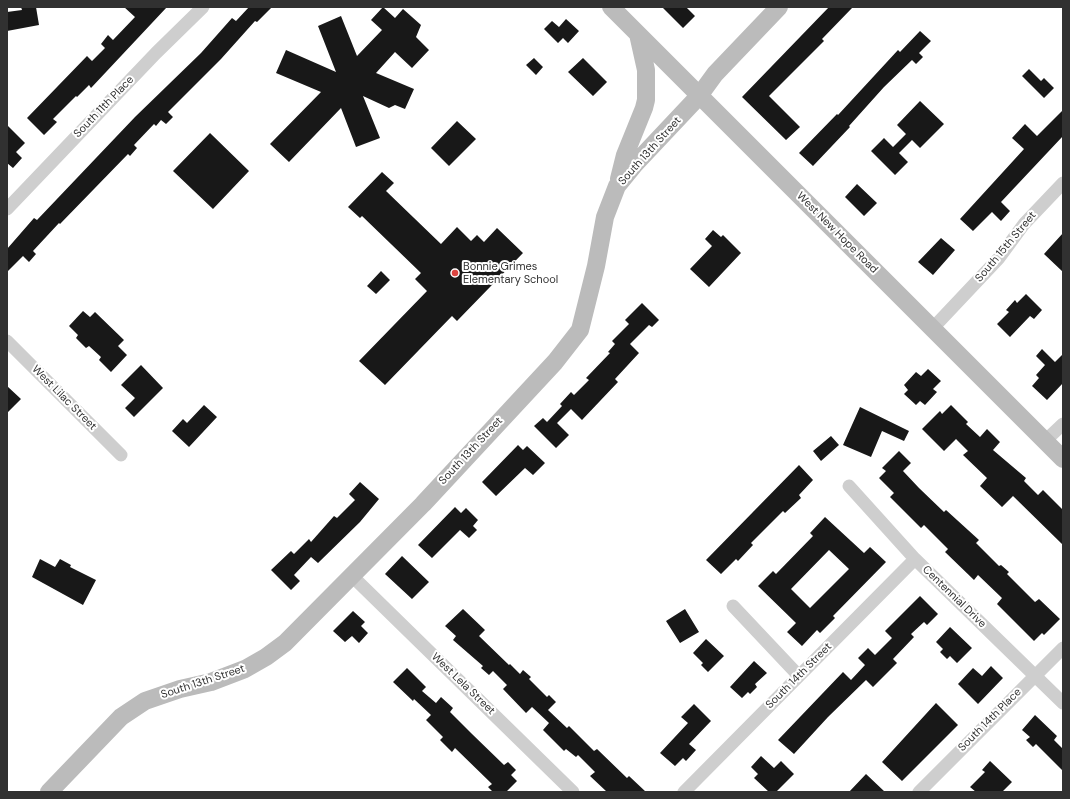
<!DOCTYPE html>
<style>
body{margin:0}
#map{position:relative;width:1070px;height:799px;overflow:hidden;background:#fff;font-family:"DM Sans",sans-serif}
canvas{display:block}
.frame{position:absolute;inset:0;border:8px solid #313131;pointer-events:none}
</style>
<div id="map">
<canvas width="1070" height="799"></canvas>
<div class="frame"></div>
</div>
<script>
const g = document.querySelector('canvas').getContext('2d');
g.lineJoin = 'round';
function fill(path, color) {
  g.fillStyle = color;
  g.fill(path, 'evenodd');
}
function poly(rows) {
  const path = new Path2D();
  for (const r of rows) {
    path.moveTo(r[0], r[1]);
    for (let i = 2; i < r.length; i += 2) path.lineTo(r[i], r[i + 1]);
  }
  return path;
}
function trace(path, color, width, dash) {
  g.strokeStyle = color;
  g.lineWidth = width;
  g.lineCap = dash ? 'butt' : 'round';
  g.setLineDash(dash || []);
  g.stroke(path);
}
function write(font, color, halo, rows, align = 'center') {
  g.font = font + ' "DM Sans",sans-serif';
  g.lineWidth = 4;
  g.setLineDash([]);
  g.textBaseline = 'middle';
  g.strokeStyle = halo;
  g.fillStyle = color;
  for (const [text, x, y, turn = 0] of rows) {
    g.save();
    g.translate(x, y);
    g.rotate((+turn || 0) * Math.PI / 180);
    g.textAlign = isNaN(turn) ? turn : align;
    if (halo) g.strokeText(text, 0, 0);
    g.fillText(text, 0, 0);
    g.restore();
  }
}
fill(poly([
 [21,7,36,7,39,25,7,31,7,12,22,10],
 [124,7,167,7,91,88,89,85,77,97,76,96,53,119,57,122,44,135,27,118,87,56,92,61,105,48,101,44,108,35,113,40,135,17],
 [249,7,272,7,257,22,255,21,221,59,168,112,173,117,166,124,161,120,156,126,154,124,134,145,137,148,130,156,128,154,60,224,59,223,33,251,36,254,29,262,23,256,7,272,7,249,34,218,37,220,135,117,201,53,232,18,236,21],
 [383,7,395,18,403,9,421,25,416,37,429,50,412,68,395,52,376,73,414,89,405,109,395,105,389,108,363,96,380,138,356,147,341,108,289,162,270,144,321,92,276,73,286,50,336,72,318,26,341,16,357,56,382,30,371,20],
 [662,7,686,7,695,16,683,28],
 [829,7,853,7,822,39,824,41,769,96,800,127,786,140,742,97],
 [566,19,579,31,568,43,563,38,558,43,544,29,552,21,559,27],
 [920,31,931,41,919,53,923,57,916,64,912,60,884,87,849,126,850,127,813,166,799,153,837,114,838,115,898,50,900,52],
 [534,58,543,67,536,75,526,65],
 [583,58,607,82,593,96,568,72],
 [1029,69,1041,81,1044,78,1054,88,1044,98,1022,76],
 [920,101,944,124,920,148,912,140,899,153,908,162,895,175,871,151,884,138,893,147,906,134,897,125],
 [1063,110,1063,136,1001,202,1010,211,1001,221,992,212,973,231,960,219,1024,149,1012,138,1025,124,1037,136],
 [457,121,476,139,449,166,431,148],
 [7,125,25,143,16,152,22,158,13,168,7,163],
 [210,133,249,171,213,209,173,171],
 [382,172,394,183,386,191,441,244,457,227,471,241,477,235,484,242,497,228,523,253,457,321,452,316,385,385,359,361,427,291,415,279,421,273,362,216,360,218,348,207],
 [857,184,877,203,864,216,845,197],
 [713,230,721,237,723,235,741,253,709,287,690,269,712,246,705,239],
 [1063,233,1063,272,1044,254],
 [941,238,955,250,933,275,918,262],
 [381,271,390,280,376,294,367,286],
 [1026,294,1042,310,1034,319,1030,316,1010,337,997,324,1009,312,1006,310,1015,300,1017,303],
 [642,303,659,320,652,327,649,325,630,344,639,353,615,379,618,382,582,420,571,409,557,423,569,435,556,448,534,426,543,418,547,422,562,406,560,404,571,392,574,395,589,380,586,378,610,353,608,352,615,344,612,341,629,324,625,320],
 [83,311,90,317,95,312,124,340,118,346,127,355,111,372,99,360,101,357,89,346,86,348,76,338,78,335,69,326],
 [1042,349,1055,362,1063,354,1063,383,1047,400,1032,386,1039,378,1036,375,1045,365,1036,356],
 [141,365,163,388,134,417,125,408,135,398,121,385],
 [928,369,941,381,933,389,937,392,925,405,920,401,916,405,904,394,908,390,904,385,916,372,921,376],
 [7,386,21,399,7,413],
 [204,405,217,417,189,447,172,431,183,419,187,423],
 [951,405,968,422,966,424,980,437,987,429,1000,442,993,450,1026,478,1024,481,1038,495,1043,490,1063,510,1063,545,1013,496,1002,507,980,486,987,478,963,455,968,451,956,439,944,451,922,429,940,411,942,414],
 [860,407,909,431,904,441,882,431,871,457,843,445],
 [831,436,839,445,821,461,813,451],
 [518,445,523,450,527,446,545,463,533,475,525,468,496,496,482,482],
 [899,451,911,463,903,471,919,488,944,512,946,510,979,540,976,543,999,566,1001,565,1009,572,1007,574,1035,602,1039,599,1060,619,1044,635,1042,633,1034,641,997,604,1002,598,978,575,974,580,945,552,948,549,924,525,921,528,890,497,894,493,879,478,886,471,882,468],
 [799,465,813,480,799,495,801,498,785,513,783,511,751,543,753,545,738,561,736,559,721,574,706,560],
 [360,482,379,499,360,522,318,563,311,557,294,575,300,581,291,590,271,570,291,551,294,554,309,539,311,542,334,516,337,518,355,500,349,494],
 [455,507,461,513,466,508,478,520,473,526,477,530,469,538,460,530,432,558,418,545],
 [825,517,864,553,870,547,886,562,833,616,835,618,820,633,817,630,802,646,787,632,796,623,758,586,773,571,776,574,813,536,810,533],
 [829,550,849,569,810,608,791,589],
 [402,556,429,582,412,599,385,574],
 [40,559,55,567,60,559,71,565,70,567,96,580,83,605,32,577],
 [920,596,938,614,927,625,924,622,911,634,914,637,893,659,897,663,873,687,866,680,828,717,794,754,778,740,843,672,851,680,865,665,858,658,868,648,875,655,892,638,885,631],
 [463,609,485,630,479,636,509,665,510,664,520,674,523,670,531,677,529,679,547,697,549,695,556,702,548,710,567,728,569,726,594,751,597,749,627,778,629,776,646,792,607,792,590,776,595,772,578,755,576,757,566,749,564,751,543,730,549,723,532,707,526,713,503,689,507,685,493,671,489,675,481,668,483,666,453,640,456,636,445,626],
 [685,609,699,632,680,643,666,621],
 [353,611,365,622,361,626,368,633,359,643,352,636,345,642,333,631],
 [950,627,972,648,957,663,950,656,947,659,940,652,943,649,936,642],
 [706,639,724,656,708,672,701,665,703,663,693,653],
 [754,661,767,673,755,684,757,687,750,694,748,692,742,698,730,687],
 [991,666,1003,678,978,704,958,684,973,668,982,676],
 [407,668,426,687,422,691,436,703,441,697,453,708,450,712,471,733,504,765,508,762,516,770,511,775,517,781,506,792,493,792,488,787,492,784,455,748,452,752,440,740,443,737,426,720,431,715,414,699,413,701,393,682],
 [936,703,958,725,902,781,882,762],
 [694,704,711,721,689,744,696,750,686,761,683,758,675,766,660,753,688,723,681,717],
 [1035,715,1057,736,1054,740,1063,749,1063,771,1036,744,1033,747,1026,740,1030,737,1022,730],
 [761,756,774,768,781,761,794,774,776,792,769,792,754,778,758,774,751,767],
 [990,761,1012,782,1002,792,976,792,970,787,985,772,982,770],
 [866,774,885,792,849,792]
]), '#181818');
trace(poly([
 [7,209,156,53,203,7],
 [932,329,999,258,1024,224,1063,183],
 [7,341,121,455],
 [1045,441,1063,424],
 [849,486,915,559,1063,703],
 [352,576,573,792],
 [733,606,799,676],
 [684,792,915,559],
 [919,792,1063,648]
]), '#cecece', 13);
trace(poly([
 [611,7,1063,459],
 [619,179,625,155,644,108,646,100,646,70,638,34],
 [49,792,121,717,145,701,180,689,211,682,245,669,266,657,285,643,423,504,555,362,580,330,596,266,605,217,617,186,635,164,699,96,715,74,779,7]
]), '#bbb', 18);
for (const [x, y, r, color] of [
 [455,273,4,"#db4440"]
]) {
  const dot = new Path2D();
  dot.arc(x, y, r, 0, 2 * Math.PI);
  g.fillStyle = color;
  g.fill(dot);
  trace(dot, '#fff', 1.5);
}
write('11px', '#313131', '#fff', [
 ["South 11th Place",104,107,-46],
 ["South 13th Street",650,151,-48],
 ["West New Hope Road",837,233,45],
 ["South 15th Street",1006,247,-50],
 ["West Lilac Street",64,398,45],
 ["South 13th Street",471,451,-47],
 ["Centennial Drive",954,597,44],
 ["South 14th Street",799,676,-45],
 ["South 13th Street",203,682,-18],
 ["West Lela Street",463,684,44],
 ["South 14th Place",990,720,-45]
]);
write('11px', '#313131', '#fff', [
 ["Bonnie Grimes",463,267],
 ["Elementary School",463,280]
], 'left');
</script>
